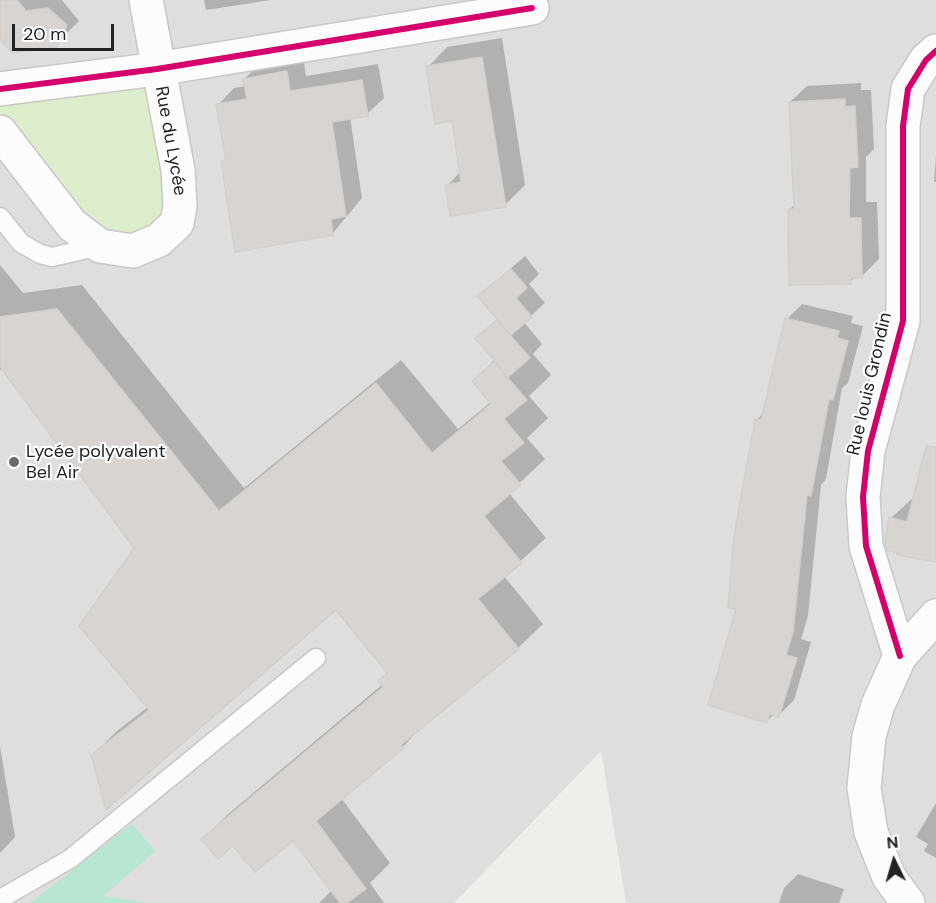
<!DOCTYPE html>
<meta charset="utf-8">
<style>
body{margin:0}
#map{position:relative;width:936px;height:903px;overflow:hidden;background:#f0eeeb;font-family:"DM Sans",sans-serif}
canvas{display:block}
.north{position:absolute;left:864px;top:831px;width:60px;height:60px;-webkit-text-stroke:4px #fff;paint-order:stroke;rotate:355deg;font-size:16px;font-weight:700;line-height:24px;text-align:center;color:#222}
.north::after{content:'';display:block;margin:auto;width:21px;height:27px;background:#222;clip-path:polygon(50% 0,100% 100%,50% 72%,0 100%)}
.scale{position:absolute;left:12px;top:24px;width:102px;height:27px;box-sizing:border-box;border:3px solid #222;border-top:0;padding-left:8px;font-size:18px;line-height:21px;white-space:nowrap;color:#222;-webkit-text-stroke:4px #fff;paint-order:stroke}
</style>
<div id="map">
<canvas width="936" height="903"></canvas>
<div class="north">N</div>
<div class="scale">20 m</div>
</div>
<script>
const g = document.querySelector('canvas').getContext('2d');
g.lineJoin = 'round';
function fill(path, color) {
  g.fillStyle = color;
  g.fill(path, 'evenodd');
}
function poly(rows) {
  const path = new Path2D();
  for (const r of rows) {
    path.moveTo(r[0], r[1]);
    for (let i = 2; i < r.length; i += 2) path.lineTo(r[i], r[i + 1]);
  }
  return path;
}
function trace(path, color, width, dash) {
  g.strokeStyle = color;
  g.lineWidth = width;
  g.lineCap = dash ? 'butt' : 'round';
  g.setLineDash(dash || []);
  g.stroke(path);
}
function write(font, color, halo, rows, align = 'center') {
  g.font = font + ' "DM Sans",sans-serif';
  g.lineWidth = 4.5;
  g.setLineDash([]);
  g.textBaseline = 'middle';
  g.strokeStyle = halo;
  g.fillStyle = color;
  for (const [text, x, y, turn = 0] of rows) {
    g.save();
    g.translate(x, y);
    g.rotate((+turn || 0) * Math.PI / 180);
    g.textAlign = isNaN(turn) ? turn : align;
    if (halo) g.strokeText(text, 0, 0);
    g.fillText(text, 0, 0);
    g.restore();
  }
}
fill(poly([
 [0,0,936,0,936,903,626,903,601,751,454,903,0,903]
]), '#dfdedc');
fill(poly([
 [157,69,177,223,100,246,0,132,0,89]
]), '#ddeccb');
fill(poly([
 [132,824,155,851,103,896,148,903,30,903]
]), '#b7e6d2');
fill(poly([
 [0,0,62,0,79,21,54,46,0,36],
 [204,0,271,0,206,10],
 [502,38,525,185,505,205,447,186,461,171,453,120,428,67,447,47],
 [303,56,306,76,378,64,384,98,367,114,350,117,362,198,333,233,223,161,227,157,218,105,234,88,246,86,244,79,261,63],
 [861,83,861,90,871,90,874,149,866,157,866,202,877,202,879,259,862,276,856,276,850,282,789,210,795,204,790,102,807,86],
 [936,156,936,182,934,182],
 [525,256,539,274,529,284,545,303,524,322,542,344,533,354,551,375,529,396,548,418,527,438,545,459,509,493,546,538,504,576,543,624,518,648,426,722,403,747,341,798,390,863,370,883,384,903,319,903,332,890,293,839,233,844,203,839,227,815,383,684,388,673,336,608,92,756,117,731,148,707,136,548,4,369,0,370,0,265,23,293,82,285,244,488,401,360,458,429,491,402,474,381,495,359,477,338,498,318,479,296],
 [802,304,853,316,851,323,863,326,848,383,842,388,826,479,821,485,808,616,801,639,811,642,794,700,779,715,774,714,767,721,738,607,757,420,765,411,787,319],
 [936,465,936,552,888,549,886,535,891,518,915,496],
 [0,746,15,837,0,853],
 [936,803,936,858,924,851,928,844,916,837],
 [798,874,844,889,839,903,779,903,784,888]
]), '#0003');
const building = poly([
 [0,0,17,0,26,11,48,8,67,25,57,47,12,53,0,38,0,0],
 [482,57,506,207,450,216,445,185,461,182,452,121,435,124,426,66,482,57],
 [287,71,290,91,362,80,368,116,332,122,346,216,331,219,333,235,235,252,221,161,226,160,216,104,247,99,243,79,287,71],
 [845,99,845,107,855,106,858,167,850,168,849,218,861,218,862,278,851,278,851,284,789,285,788,209,794,209,789,102,845,99],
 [511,269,527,288,516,298,532,317,511,335,477,296,511,269],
 [57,309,219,511,376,383,432,453,491,404,472,381,494,362,527,400,504,419,524,443,501,461,521,485,484,516,522,563,478,599,519,649,401,745,404,748,316,821,366,889,347,903,340,903,293,841,255,872,233,846,218,859,201,839,383,687,378,681,387,673,336,610,106,810,91,755,149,710,79,626,134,548,0,367,0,317,57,309],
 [785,318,839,331,837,338,848,341,833,400,829,399,811,496,807,495,793,632,786,655,797,658,779,717,770,714,767,723,708,705,736,609,728,608,734,537,755,419,761,420,785,318],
 [497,320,530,358,508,377,475,338,497,320],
 [926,446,936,447,936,562,897,555,897,552,887,551,885,543,889,517,907,522,926,446]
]);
fill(building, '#d7d4d2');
trace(building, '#d3d0cc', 1.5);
const lane = poly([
 [0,217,21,243,40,254,52,257,100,246],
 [0,899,70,859,316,658]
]);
const street = poly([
 [0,89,157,69,532,8],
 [0,132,72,225,100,246,133,251,159,240,177,223,180,206,178,170,146,0],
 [900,656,866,546,863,497,868,451,903,321,903,126,908,89,926,60,936,51],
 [908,903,889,877,871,832,864,788,869,736,878,705,900,656,936,616]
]);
trace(lane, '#c9c8c7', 21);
trace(street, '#c9c8c7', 36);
trace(lane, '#fdfcfc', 18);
trace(street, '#fdfcfc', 33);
trace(poly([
 [0,89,157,69,532,8],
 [900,656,866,546,863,497,868,451,903,321,903,126,908,89,926,60,936,51]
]), '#d6006c', 6);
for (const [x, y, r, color] of [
 [14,462,6,"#6a6968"]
]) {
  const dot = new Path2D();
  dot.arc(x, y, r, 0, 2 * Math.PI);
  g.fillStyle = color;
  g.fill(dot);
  trace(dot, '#fff', 2);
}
write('18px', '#222', '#fff', [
 ["Rue du Lycée",170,141,80],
 ["Rue louis Grondin",870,384,-77]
]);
write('18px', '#222', '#fff', [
 ["Lycée polyvalent",26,452],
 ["Bel Air",26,473]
], 'left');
</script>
